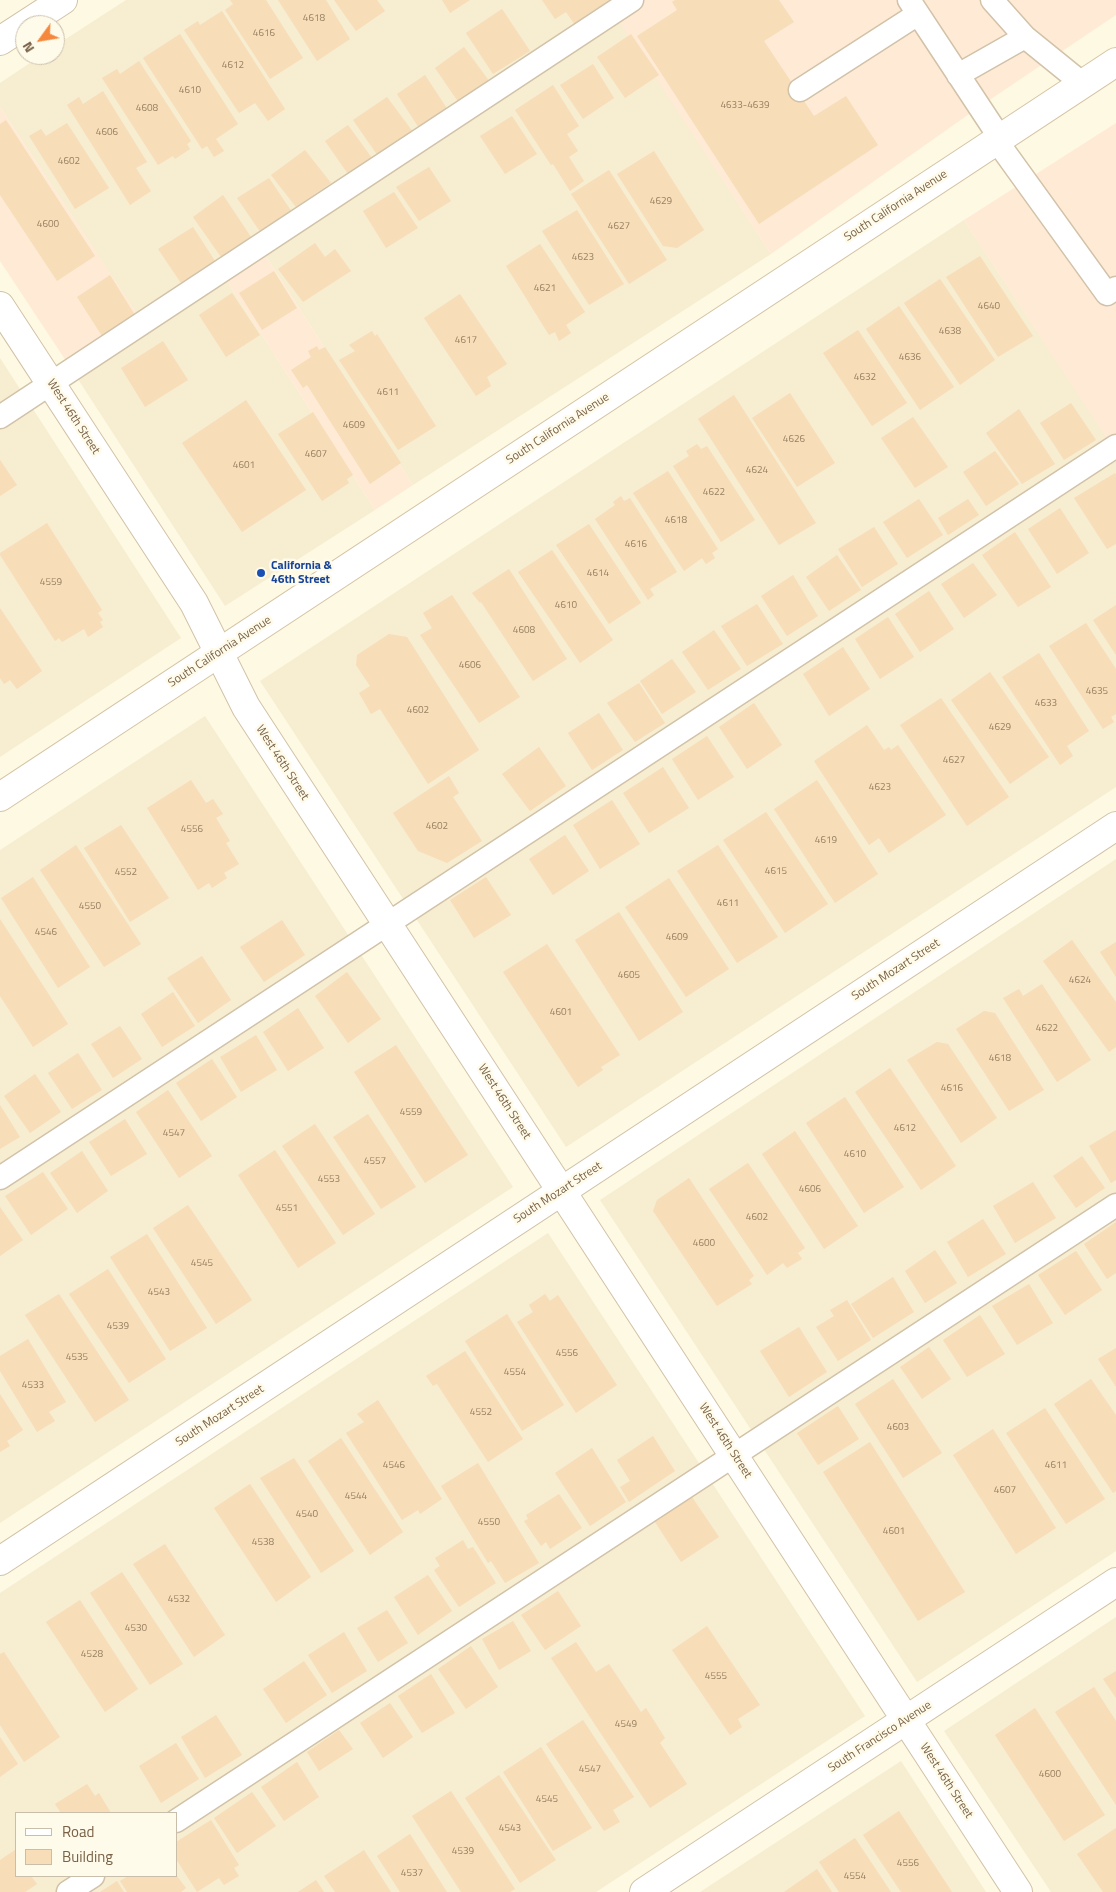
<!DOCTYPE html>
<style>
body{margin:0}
#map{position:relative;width:1116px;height:1892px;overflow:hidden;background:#fef9e3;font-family:"Titillium Web",sans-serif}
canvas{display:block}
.legend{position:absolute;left:15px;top:1812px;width:162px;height:65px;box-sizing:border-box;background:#fffbeb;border:1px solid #c9bea9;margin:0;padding:6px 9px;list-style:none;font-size:15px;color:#796246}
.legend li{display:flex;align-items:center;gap:10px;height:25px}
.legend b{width:25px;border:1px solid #c9bea9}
.north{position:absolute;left:15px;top:15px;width:50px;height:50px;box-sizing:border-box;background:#fffbeb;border:1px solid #c9bea9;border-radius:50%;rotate:238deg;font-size:14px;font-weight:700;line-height:20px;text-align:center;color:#796246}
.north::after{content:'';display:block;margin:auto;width:18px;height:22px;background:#f5883c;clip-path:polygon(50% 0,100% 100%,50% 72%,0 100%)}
</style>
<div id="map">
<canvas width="1116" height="1892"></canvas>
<ul class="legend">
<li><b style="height:6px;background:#fff"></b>Road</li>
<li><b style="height:14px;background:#f7ddb8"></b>Building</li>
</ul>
<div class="north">N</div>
</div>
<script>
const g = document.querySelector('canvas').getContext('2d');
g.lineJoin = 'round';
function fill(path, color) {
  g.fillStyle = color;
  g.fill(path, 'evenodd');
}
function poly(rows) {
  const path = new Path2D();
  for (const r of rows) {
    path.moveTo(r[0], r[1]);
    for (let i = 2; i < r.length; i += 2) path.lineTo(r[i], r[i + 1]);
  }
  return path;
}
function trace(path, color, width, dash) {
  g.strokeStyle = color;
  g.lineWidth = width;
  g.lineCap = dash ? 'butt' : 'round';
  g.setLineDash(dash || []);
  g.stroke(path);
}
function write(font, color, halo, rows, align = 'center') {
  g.font = font + ' "Titillium Web",sans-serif';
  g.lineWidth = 5;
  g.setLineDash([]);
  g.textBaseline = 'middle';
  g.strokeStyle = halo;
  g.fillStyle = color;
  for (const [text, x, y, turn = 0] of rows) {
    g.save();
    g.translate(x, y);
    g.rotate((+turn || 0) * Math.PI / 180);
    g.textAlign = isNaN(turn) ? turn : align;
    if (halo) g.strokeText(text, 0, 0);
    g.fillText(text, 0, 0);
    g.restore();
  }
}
fill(poly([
 [126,0,632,0,614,12,771,254,413,485,259,246,221,272,375,510,225,606,72,370,142,322,0,107,0,83,42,55,55,55,55,46],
 [964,220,1113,447,1116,446,1116,787,566,1147,260,681],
 [0,358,181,638,0,757],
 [205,716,513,1187,0,1523,0,850],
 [1116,859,1116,1551,917,1682,600,1200],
 [548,1233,865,1716,596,1892,0,1892,0,1593],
 [16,1813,176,1813,176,1876,16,1876],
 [1116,1617,1116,1892,1051,1892,944,1731],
 [901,1761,986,1892,700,1892]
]), '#f7edd1');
fill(poly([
 [632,0,1116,0,1116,15,979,107,771,254,613,12],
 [0,107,143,323,72,370,0,261],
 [1116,123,1116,446,1113,448,964,220],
 [259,246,413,485,375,510,221,272]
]), '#ffead6');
fill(poly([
 [230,0,266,0,303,58,270,79,225,10,233,4],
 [278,0,326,0,350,39,317,61],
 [334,0,377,0,385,11,356,31],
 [442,0,470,0,450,13],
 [542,0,612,0,575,25,566,12,555,19],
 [675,0,779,0,794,22,764,41,814,116,846,96,878,145,759,224,637,36,677,10,672,2],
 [502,9,530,51,493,74,466,33],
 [222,11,285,109,268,121,255,103,239,113,184,30,198,21,200,25],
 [180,34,238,124,216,139,224,151,214,157,207,146,202,149,143,58],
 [631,34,659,75,625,98,597,57],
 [464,47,490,82,459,103,435,68],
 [139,61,191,141,187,144,190,149,175,159,173,156,158,165,102,78,117,69,120,74],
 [593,64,614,98,583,119,560,85],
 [425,75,448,110,419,128,397,94],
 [553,85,579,126,567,134,578,151,569,157,584,181,570,191,553,164,551,165,515,110],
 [103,91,147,162,136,168,151,191,130,205,67,105,79,97,83,104],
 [387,97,413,132,378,156,353,120],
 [512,116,537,154,505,174,480,136],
 [6,120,95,256,57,281,0,195,0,124],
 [67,123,109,188,75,209,29,136,41,129,46,136],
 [348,125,372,158,348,174,325,141],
 [305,150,331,183,296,207,271,175],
 [654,151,704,230,677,248,663,246,617,174],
 [429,167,451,201,419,221,396,187],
 [609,170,667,260,629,284,571,194],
 [269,178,292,212,261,233,237,198],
 [394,192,418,228,386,248,363,211],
 [223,195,251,237,221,257,193,217],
 [577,210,624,284,589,305,542,231],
 [193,227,215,261,181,283,158,249],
 [315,243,325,257,335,249,351,271,303,302,278,269],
 [540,244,585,312,566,325,571,333,559,341,555,332,549,335,506,266],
 [980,256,1033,336,998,357,946,277],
 [274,271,297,308,262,330,239,293],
 [110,275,135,315,102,336,77,297],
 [940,279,995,360,960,385,904,303],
 [232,293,260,335,226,357,199,315],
 [460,294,507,364,487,377,491,386,476,396,424,318],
 [899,306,954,387,920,410,866,329],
 [858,330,907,403,872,426,823,353],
 [372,331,375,336,377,334,436,426,398,450,339,360,355,351,349,345],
 [163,341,188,380,145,407,121,368],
 [317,346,319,350,325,347,401,463,370,484,307,385,303,388,291,370,311,357,308,351],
 [790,393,835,463,797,487,752,418],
 [734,395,816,523,779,545,698,419],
 [246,400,306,490,242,532,182,443],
 [1071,403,1096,440,1064,460,1040,423],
 [1019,409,1055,464,1022,484,986,433],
 [313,412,353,475,347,479,349,483,322,501,278,434],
 [913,417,948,467,915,488,881,438],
 [697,444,701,449,707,446,755,520,721,542,673,466,689,456,686,451],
 [995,451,1019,484,986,506,963,472],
 [0,460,17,485,0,496],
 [668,471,718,549,712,553,715,558,706,564,702,558,684,571,633,493],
 [1115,473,1116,475,1116,544,1107,549,1074,498],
 [621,496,624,501,630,498,677,572,650,589,654,595,648,600,595,519,615,505,613,502],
 [919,499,943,535,907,558,883,522],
 [968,499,979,515,948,535,938,518],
 [1060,508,1089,553,1057,574,1028,529],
 [47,523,102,610,98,613,103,620,100,622,103,627,88,637,84,629,62,642,59,638,55,641,0,555,0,553],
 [589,524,641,603,609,624,556,545],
 [874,527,898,564,862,587,838,549],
 [1015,532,1051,587,1018,607,982,555],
 [552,550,613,640,580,663,518,572],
 [837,555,861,590,829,611,806,577],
 [973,563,997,595,964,618,941,584],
 [509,569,567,659,533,681,481,602,480,603,472,593],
 [793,575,818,616,787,636,761,596],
 [929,591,954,629,920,652,895,614],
 [452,595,520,697,479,723,420,635,432,628,423,613],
 [757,604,783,644,747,666,721,626],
 [1116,605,1116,655,1093,620],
 [0,608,42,671,17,689,10,680,4,684,0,678],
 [888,617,914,657,880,679,855,639],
 [1086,623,1116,669,1116,714,1111,717,1114,722,1103,729,1049,646],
 [714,630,741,669,708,690,682,652],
 [389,634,407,637,479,750,428,784,380,709,371,714,359,693,370,686,356,665,357,655],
 [843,647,870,689,829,716,803,674],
 [1039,653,1089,731,1067,746,1073,756,1060,765,1002,677],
 [672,659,696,692,662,714,640,681],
 [990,672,1049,757,1010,784,951,700],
 [639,683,665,723,635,742,607,703],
 [941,698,1009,797,967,826,900,725],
 [754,703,782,745,747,769,719,727],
 [599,713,623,750,592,770,568,733],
 [867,725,884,750,889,747,891,750,898,745,946,815,889,853,879,838,869,845,814,761],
 [707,736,734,777,698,800,672,759],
 [539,747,566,786,530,811,502,774],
 [663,767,689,808,649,833,623,793],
 [449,776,459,793,453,797,482,841,447,863,418,851,393,813],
 [191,780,206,803,213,799,223,814,216,818,230,841,226,843,239,864,224,873,227,878,212,888,209,883,198,890,147,808],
 [817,780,878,874,835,903,774,809],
 [612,800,640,844,600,869,573,825],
 [766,812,828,904,785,933,723,840],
 [121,825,169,898,130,922,84,848],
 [565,835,589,871,553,895,529,859],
 [76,845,141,944,104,967,40,870],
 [718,845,778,937,737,963,677,871],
 [33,877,90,967,58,988,1,898],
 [486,877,511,915,474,938,450,900],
 [669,878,729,969,686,997,625,907],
 [619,912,683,1012,639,1041,575,940],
 [0,919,68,1024,33,1047,0,996],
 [282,920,305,955,264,982,240,947],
 [1072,940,1116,1002,1116,1047,1109,1052,1043,961],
 [1116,942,1116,977,1100,952],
 [547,944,620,1055,601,1067,603,1070,578,1087,503,972],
 [202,956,231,1000,198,1023,167,978],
 [347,972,381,1019,348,1043,315,996],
 [1042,984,1091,1060,1057,1082,1003,998,1019,989,1023,996],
 [173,992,195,1026,162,1047,141,1014],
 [298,1008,324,1048,288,1071,263,1032],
 [984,1011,995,1013,1044,1090,1009,1111,956,1029],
 [120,1026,142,1059,113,1078,91,1044],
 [256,1035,277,1070,241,1092,220,1057],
 [937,1042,948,1044,997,1118,961,1143,907,1060],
 [396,1045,468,1155,425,1183,354,1072],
 [78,1053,102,1090,72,1109,48,1073],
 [212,1059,237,1097,201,1121,176,1083],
 [890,1068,956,1166,921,1190,855,1092],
 [35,1074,61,1112,30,1133,4,1096],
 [168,1090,212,1156,179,1178,136,1112],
 [845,1097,904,1187,864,1213,806,1123],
 [0,1105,20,1137,0,1149],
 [368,1114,416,1187,381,1209,333,1137],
 [125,1119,147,1154,111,1176,89,1142],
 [315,1124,375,1214,343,1235,282,1146],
 [1116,1130,1116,1180,1111,1183,1089,1146],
 [795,1131,858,1226,824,1249,762,1154],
 [275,1150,336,1243,298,1268,238,1175],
 [82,1151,108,1191,77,1213,50,1173],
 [1082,1156,1105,1188,1076,1208,1053,1176],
 [748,1163,805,1248,798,1253,802,1259,787,1268,783,1263,767,1275,709,1189],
 [43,1172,68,1209,31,1235,5,1196],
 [689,1178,754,1276,749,1280,752,1284,717,1306,653,1211,657,1200],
 [1033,1182,1056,1218,1015,1243,993,1206],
 [188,1205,252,1300,216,1324,153,1228],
 [0,1207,23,1240,0,1256],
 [983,1219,1006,1254,968,1277,947,1242],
 [1116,1222,1116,1273,1107,1279,1084,1244],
 [147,1234,207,1328,170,1351,110,1257],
 [935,1250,957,1283,925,1303,905,1271],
 [1076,1251,1102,1290,1065,1315,1038,1275],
 [108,1269,166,1359,129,1383,69,1294],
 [893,1277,914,1312,873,1338,851,1304],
 [1029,1284,1053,1323,1017,1345,992,1306],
 [59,1294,129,1400,95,1422,25,1315],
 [545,1294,550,1301,558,1295,617,1385,576,1413,517,1322,533,1312,529,1305],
 [847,1300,871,1340,838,1361,816,1327,834,1316,830,1310],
 [507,1314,564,1405,522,1431,465,1341],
 [980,1315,1005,1354,967,1377,943,1340],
 [799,1327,827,1372,789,1397,760,1351],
 [28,1339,66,1402,49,1412,55,1421,37,1432,0,1371,0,1356],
 [929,1347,951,1379,922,1399,900,1367],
 [1116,1348,1116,1387,1098,1359],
 [465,1351,523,1439,488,1462,437,1384,433,1386,426,1376],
 [893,1379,942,1453,903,1478,855,1404],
 [1091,1379,1116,1415,1116,1491,1113,1493,1054,1404],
 [0,1394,23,1430,7,1441,10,1446,0,1452],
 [378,1400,442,1499,420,1514,418,1510,402,1520,346,1433,364,1422,357,1414],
 [838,1406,859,1439,818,1465,797,1433],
 [1045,1408,1105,1499,1066,1524,1006,1433],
 [993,1429,1056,1528,1016,1554,953,1455],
 [653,1436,675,1471,629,1502,620,1487,630,1481,617,1460],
 [341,1438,403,1532,370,1555,308,1461],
 [870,1442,965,1592,918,1621,823,1472],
 [592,1448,626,1502,590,1526,555,1473],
 [294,1458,354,1551,321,1573,260,1478],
 [478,1463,539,1563,505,1583,491,1561,488,1563,441,1486],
 [250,1484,311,1577,276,1602,214,1508],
 [559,1494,582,1528,550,1549,546,1542,541,1546,524,1521,528,1519,526,1515],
 [692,1497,719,1537,681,1562,655,1522],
 [463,1540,468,1549,473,1547,496,1583,459,1607,434,1570,440,1566,435,1558],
 [165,1544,225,1635,194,1657,133,1564],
 [122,1572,183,1664,150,1685,90,1593],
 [428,1575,452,1611,418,1635,394,1597],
 [558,1591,581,1626,545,1650,521,1615],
 [80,1600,138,1689,105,1712,46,1622],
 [387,1610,408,1643,378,1662,357,1628],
 [513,1621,531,1651,499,1670,482,1639],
 [707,1626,760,1705,738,1719,742,1727,730,1735,672,1650],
 [344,1632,367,1671,332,1693,308,1655],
 [576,1642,596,1672,609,1664,641,1712,646,1708,665,1738,660,1743,687,1784,650,1808,551,1658],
 [471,1646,498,1687,466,1709,438,1669],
 [4,1652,60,1737,24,1762,0,1725,0,1654],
 [304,1661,327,1695,286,1723,263,1689],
 [1116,1671,1116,1698,1103,1679],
 [431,1674,455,1713,422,1733,398,1696],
 [1094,1687,1116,1721,1116,1805,1055,1712],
 [390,1703,413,1737,383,1758,360,1723],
 [1035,1708,1105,1815,1064,1841,995,1735],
 [216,1715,242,1755,205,1778,181,1737],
 [583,1720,634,1797,613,1810,620,1822,604,1831,546,1744],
 [339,1730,353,1749,319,1771,307,1752],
 [0,1737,18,1764,0,1777],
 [176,1743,199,1779,161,1803,139,1766],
 [541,1747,592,1828,553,1851,503,1772],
 [297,1762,319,1797,284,1821,261,1787],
 [499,1775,556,1860,520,1883,465,1798],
 [87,1784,95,1796,99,1793,111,1813,61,1813,55,1804],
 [451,1791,515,1889,510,1892,461,1892,412,1816],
 [252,1792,276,1826,237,1853,214,1818],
 [899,1811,952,1892,901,1892,863,1835],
 [211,1820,239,1865,234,1868,239,1876,224,1885,219,1878,197,1892,176,1859,176,1842],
 [1116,1828,1116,1892,1103,1892,1077,1854],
 [410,1834,447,1892,400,1892,377,1856],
 [855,1838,891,1892,839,1892,819,1862],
 [15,1850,16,1853,16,1876,31,1876,37,1884,25,1892,0,1892,0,1860],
 [364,1850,391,1892,335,1892,324,1876],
 [817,1869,832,1892,784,1892],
 [128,1876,177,1876,186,1888,181,1892,127,1892,120,1881],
 [316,1880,324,1892,298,1892],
 [117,1881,124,1892,100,1892]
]), '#f7ddb8');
const service = poly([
 [909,0,1000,138],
 [1025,37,1083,84],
 [958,75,1025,37,992,0],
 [800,90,918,14],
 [996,140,1107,294,1116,288],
 [0,417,632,0],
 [0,1178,1116,446],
 [176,1821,1116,1205],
 [68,1892,93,1876]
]);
const minor = poly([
 [0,41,63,0],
 [0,306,194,603,246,707,1018,1892],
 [0,1561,1116,826],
 [644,1892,1116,1582]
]);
const secondary = poly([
 [0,797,1116,62]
]);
trace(service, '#d1c2a8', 25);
trace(minor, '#d1c2a8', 30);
trace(secondary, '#d5c4a5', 30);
trace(service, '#fff', 22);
trace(minor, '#fff', 28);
trace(secondary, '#fff', 28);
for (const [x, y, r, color] of [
 [261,573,5,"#1a4fb4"]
]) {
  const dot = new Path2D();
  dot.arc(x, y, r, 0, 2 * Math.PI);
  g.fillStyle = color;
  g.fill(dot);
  trace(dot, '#fffbeb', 2);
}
write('10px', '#988162', null, [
 ["4618",314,19],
 ["4616",264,34],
 ["4612",233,66],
 ["4610",190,91],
 ["4633-4639",745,106],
 ["4608",147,109],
 ["4606",107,133],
 ["4602",69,162],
 ["4629",661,202],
 ["4600",48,225],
 ["4627",619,227],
 ["4623",583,258],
 ["4621",545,289],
 ["4640",989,307],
 ["4638",950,332],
 ["4617",466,341],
 ["4636",910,358],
 ["4632",865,378],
 ["4611",388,393],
 ["4609",354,426],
 ["4626",794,440],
 ["4607",316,455],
 ["4601",244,466],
 ["4624",757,471],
 ["4622",714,493],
 ["4618",676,521],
 ["4616",636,545],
 ["4614",598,574],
 ["4559",51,583],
 ["4610",566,606],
 ["4608",524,631],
 ["4606",470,666],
 ["4635",1097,692],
 ["4633",1046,704],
 ["4602",418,711],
 ["4629",1000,728],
 ["4627",954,761],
 ["4623",880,788],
 ["4602",437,827],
 ["4556",192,830],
 ["4619",826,841],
 ["4615",776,872],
 ["4552",126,873],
 ["4611",728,904],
 ["4550",90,907],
 ["4546",46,933],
 ["4609",677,938],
 ["4605",629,976],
 ["4624",1080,981],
 ["4601",561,1013],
 ["4622",1047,1029],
 ["4618",1000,1059],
 ["4616",952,1089],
 ["4559",411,1113],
 ["4612",905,1129],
 ["4547",174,1134],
 ["4610",855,1155],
 ["4557",375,1162],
 ["4553",329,1180],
 ["4606",810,1190],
 ["4551",287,1209],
 ["4602",757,1218],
 ["4600",704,1244],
 ["4545",202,1264],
 ["4543",159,1293],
 ["4539",118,1327],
 ["4556",567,1354],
 ["4535",77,1358],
 ["4554",515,1373],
 ["4533",33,1386],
 ["4552",481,1413],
 ["4603",898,1428],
 ["4546",394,1466],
 ["4611",1056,1466],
 ["4607",1005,1491],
 ["4544",356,1497],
 ["4540",307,1515],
 ["4550",489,1523],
 ["4601",894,1532],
 ["4538",263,1543],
 ["4532",179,1600],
 ["4530",136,1629],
 ["4528",92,1655],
 ["4555",716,1677],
 ["4549",626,1725],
 ["4547",590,1770],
 ["4600",1050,1775],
 ["4545",547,1800],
 ["4543",510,1829],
 ["4539",463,1852],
 ["4556",908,1864],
 ["4537",412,1874],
 ["4554",855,1877]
]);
write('12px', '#796246', '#fffbeb', [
 ["South California Avenue",896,206,-33],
 ["West 46th Street",73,417,57],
 ["South California Avenue",558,429,-33],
 ["South California Avenue",220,652,-33],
 ["West 46th Street",282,763,57],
 ["South Mozart Street",896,970,-33],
 ["West 46th Street",504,1102,57],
 ["South Mozart Street",558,1193,-33],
 ["South Mozart Street",220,1416,-33],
 ["West 46th Street",725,1441,57],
 ["South Francisco Avenue",880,1737,-33],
 ["West 46th Street",946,1781,57]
]);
write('bold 12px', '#164399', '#fffbeb', [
 ["California &",271,566],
 ["46th Street",271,580]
], 'left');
</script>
